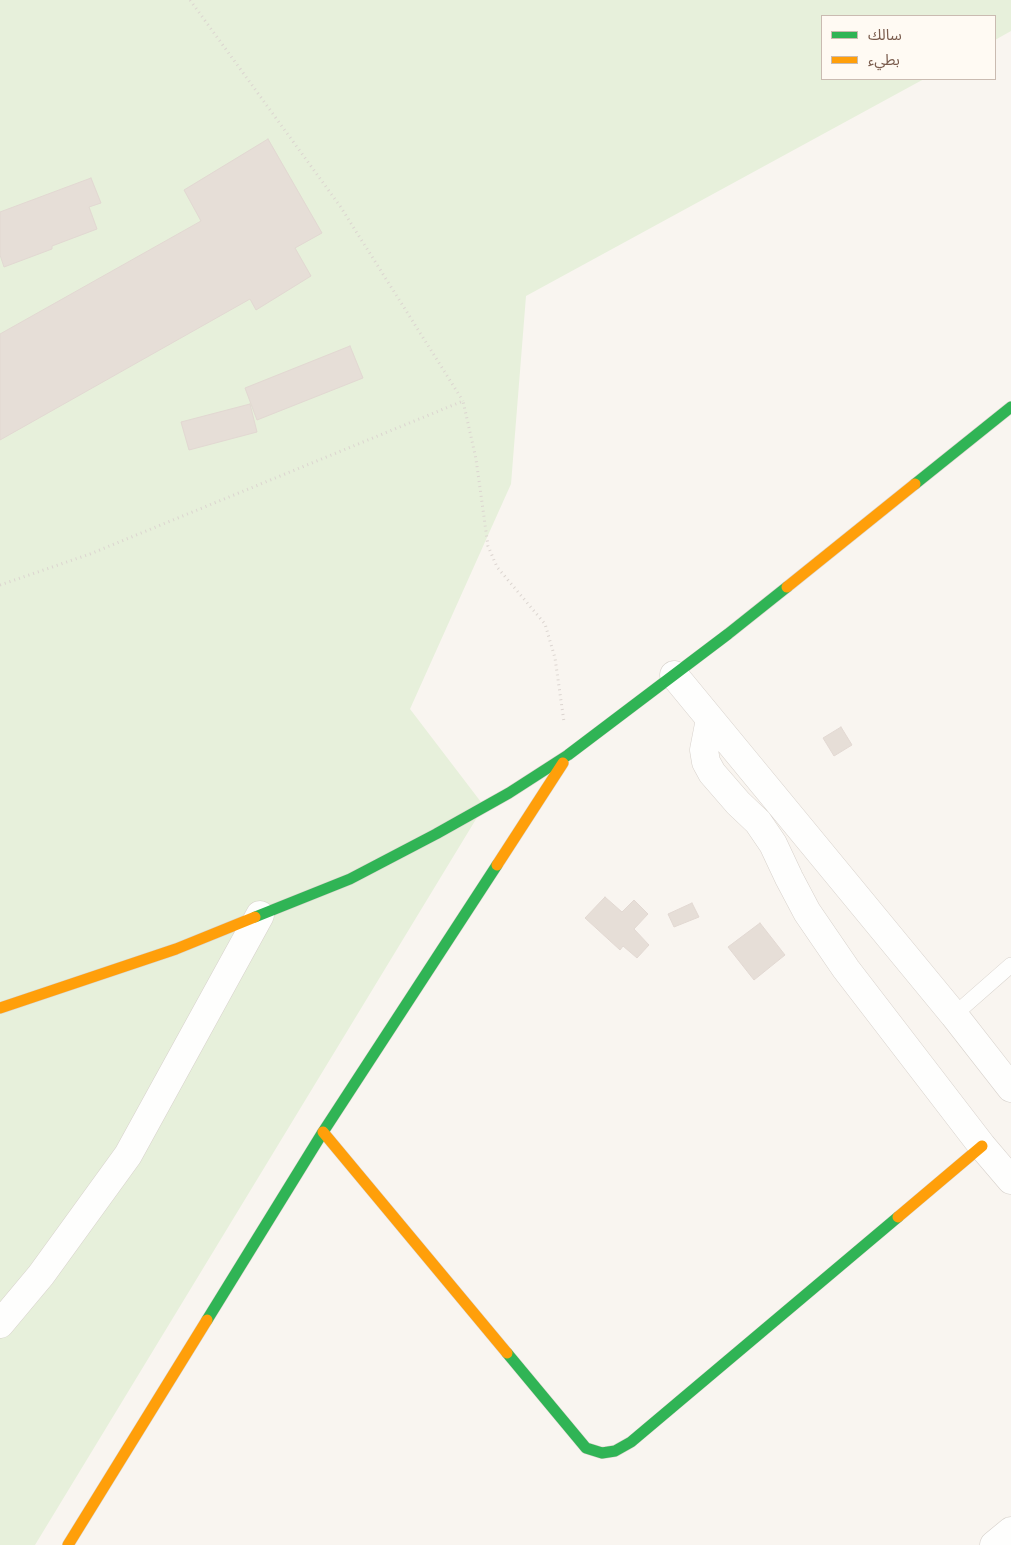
<!DOCTYPE html>
<meta charset="utf-8">
<style>
body{margin:0}
#map{position:relative;width:1011px;height:1545px;overflow:hidden;background:#f9f5f0;font-family:"Sofia Sans Condensed","Noto Sans Arabic",sans-serif}
canvas{display:block}
.legend{position:absolute;left:821px;top:15px;width:175px;height:65px;box-sizing:border-box;background:#fffaf3;border:1px solid #cabbb1;margin:0;padding:6px 9px;list-style:none;font-size:15px;color:#7a5c4d}
.legend li{display:flex;align-items:center;gap:10px;height:25px}
.legend b{width:25px;border:1px solid #cabbb1}
</style>
<div id="map">
<canvas width="1011" height="1545"></canvas>
<ul class="legend">
<li><b style="height:6px;background:#30b455"></b>سالك</li>
<li><b style="height:6px;background:#ff9f0a"></b>بطيء</li>
</ul>
</div>
<script>
const g = document.querySelector('canvas').getContext('2d');
g.lineJoin = 'round';
function fill(path, color) {
  g.fillStyle = color;
  g.fill(path, 'evenodd');
}
function poly(rows) {
  const path = new Path2D();
  for (const r of rows) {
    path.moveTo(r[0], r[1]);
    for (let i = 2; i < r.length; i += 2) path.lineTo(r[i], r[i + 1]);
  }
  return path;
}
function trace(path, color, width, dash) {
  g.strokeStyle = color;
  g.lineWidth = width;
  g.lineCap = dash ? 'butt' : 'round';
  g.setLineDash(dash || []);
  g.stroke(path);
}
fill(poly([
 [0,0,1011,0,1011,31,995,40,995,16,822,16,822,79,924,79,526,296,511,484,410,709,484,806,35,1545,0,1545]
]), '#e7f0db');
const building = poly([
 [268,139,322,233,295,248,311,276,256,310,250,299,0,440,0,334,201,221,184,190,268,139],
 [91,178,101,203,89,207,97,229,52,246,52,249,4,267,0,255,0,212,91,178],
 [350,346,363,378,257,420,245,388,350,346],
 [250,404,257,432,189,450,181,422,250,404],
 [841,727,852,745,834,756,823,738,841,727],
 [605,897,622,912,634,900,648,914,634,929,649,945,637,958,623,946,620,950,585,918,605,897],
 [692,903,699,917,674,927,668,914,692,903],
 [760,923,785,955,754,980,728,947,760,923]
]);
fill(building, '#e6ded7');
trace(building, '#e2d8d2', 1);
const lane = poly([
 [954,1015,1011,965]
]);
const street = poly([
 [674,675,954,1015,1011,1088],
 [710,719,704,750,706,762,712,773,738,803,758,822,773,844,789,878,807,912,846,969,982,1146,1011,1180],
 [0,1324,41,1275,128,1155,260,915],
 [994,1545,1011,1531]
]);
const fast = poly([
 [915,484,1011,407],
 [255,917,350,879,436,834,509,793,568,755,728,634,787,587],
 [207,1320,323,1132,497,865],
 [507,1353,586,1448,602,1453,615,1451,631,1442,898,1217]
]);
const slow = poly([
 [787,587,915,484],
 [497,865,563,763],
 [0,1008,176,949,255,917],
 [323,1132,507,1353],
 [898,1217,982,1146],
 [68,1545,207,1320]
]);
trace(lane, '#d7d1cb', 16);
trace(street, '#d7d1cb', 29);
trace(fast, '#d9d2cb', 12);
trace(slow, '#d9d2cb', 12);
trace(poly([
 [190,0,340,206,463,401],
 [0,585,90,554,463,401,476,459,488,546,497,567,545,624,555,658,564,722]
]), '#dcd5d0', 3, [1, 4]);
trace(lane, '#fefefd', 15);
trace(street, '#fefefd', 28);
trace(fast, '#30b455', 11);
trace(slow, '#ff9f0a', 11);
</script>
